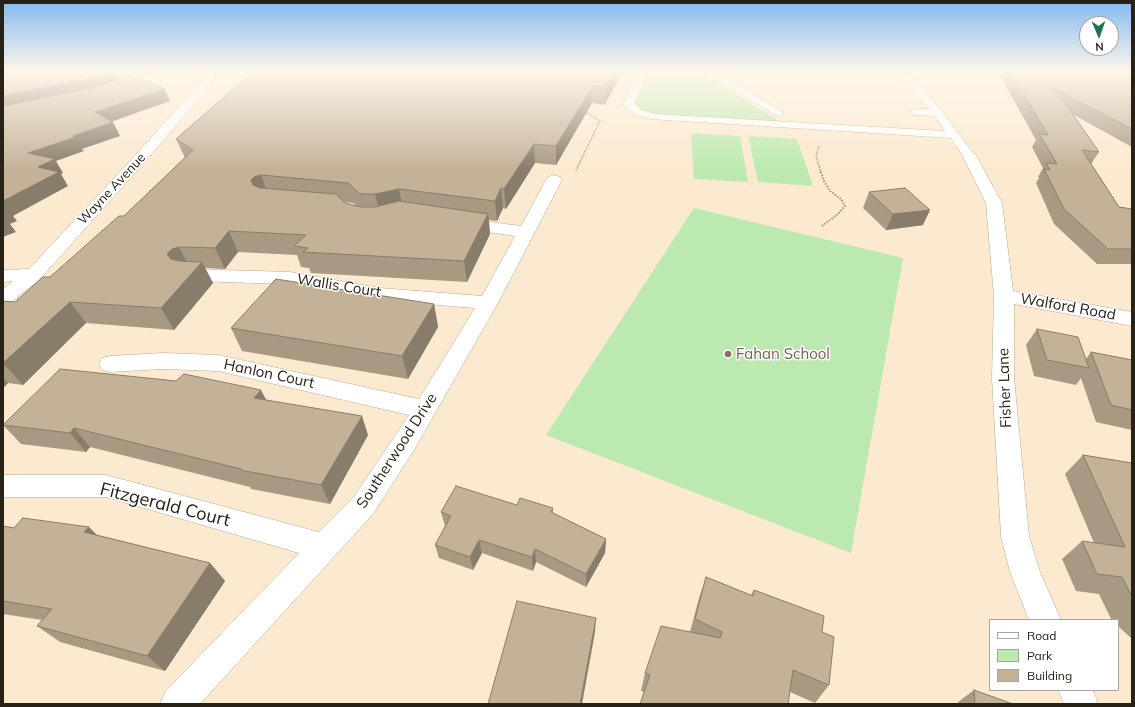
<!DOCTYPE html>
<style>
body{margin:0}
#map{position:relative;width:1135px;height:707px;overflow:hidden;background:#fcead0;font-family:Mulish,sans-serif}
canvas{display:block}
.frame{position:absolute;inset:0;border:4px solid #272117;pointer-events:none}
.legend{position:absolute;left:989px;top:619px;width:130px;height:72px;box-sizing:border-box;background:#fff;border:1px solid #a9a6a2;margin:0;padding:5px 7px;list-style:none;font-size:12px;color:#272117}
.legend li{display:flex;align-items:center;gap:8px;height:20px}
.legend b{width:20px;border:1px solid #a9a6a2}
.north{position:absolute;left:1079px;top:16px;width:40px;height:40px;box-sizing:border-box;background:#fff;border:1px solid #a9a6a2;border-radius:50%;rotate:178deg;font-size:11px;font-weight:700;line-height:16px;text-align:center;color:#272117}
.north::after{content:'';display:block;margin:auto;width:14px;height:18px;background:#207447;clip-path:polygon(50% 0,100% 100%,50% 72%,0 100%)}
</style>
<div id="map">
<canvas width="1135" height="707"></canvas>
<div class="frame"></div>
<ul class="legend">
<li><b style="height:5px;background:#fff"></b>Road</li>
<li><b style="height:11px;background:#bbe9b0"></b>Park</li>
<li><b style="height:11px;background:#c3b298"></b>Building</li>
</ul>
<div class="north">N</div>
</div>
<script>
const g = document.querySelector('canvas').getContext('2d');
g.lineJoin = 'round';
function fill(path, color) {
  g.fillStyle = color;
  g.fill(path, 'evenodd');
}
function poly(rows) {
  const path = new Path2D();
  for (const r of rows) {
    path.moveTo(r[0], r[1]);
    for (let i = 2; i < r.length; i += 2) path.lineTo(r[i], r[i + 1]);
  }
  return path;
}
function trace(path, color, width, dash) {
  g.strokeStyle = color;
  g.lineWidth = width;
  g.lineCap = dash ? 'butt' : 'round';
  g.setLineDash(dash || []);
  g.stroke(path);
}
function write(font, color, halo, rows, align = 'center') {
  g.font = font + ' Mulish,sans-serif';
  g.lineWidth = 3;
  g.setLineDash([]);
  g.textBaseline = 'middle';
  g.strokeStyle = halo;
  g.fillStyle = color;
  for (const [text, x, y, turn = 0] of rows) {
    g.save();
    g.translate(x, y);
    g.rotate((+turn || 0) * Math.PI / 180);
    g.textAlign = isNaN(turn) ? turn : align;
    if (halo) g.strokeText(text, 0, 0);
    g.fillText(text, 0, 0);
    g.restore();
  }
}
fill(poly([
 [656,72,686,74,712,79,776,119,777,123,661,115,643,110,635,105,633,99,647,74],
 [691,133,740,136,748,182,694,179],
 [748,136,797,139,813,186,758,182],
 [694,208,903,258,851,553,546,435]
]), '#bbe9b0');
const service = poly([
 [639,71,649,71,634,103,642,110,655,114,945,131,935,116,914,115,909,112,914,109,929,109,896,71,907,71,942,111,976,157,974,160,970,161,966,160,951,138,650,119,634,114,623,104,639,71],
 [690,71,714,72,725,77,784,113,779,116,775,115,719,81,690,71]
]);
const minor = poly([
 [203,71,215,71,214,80,206,91,142,165,41,278,10,303,3,305,3,289,13,281,3,282,3,270,29,269,132,159,198,85,202,80,203,71],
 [970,153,975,154,977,157,1002,203,1013,291,1132,312,1132,326,1014,304,1014,378,1029,536,1040,572,1061,620,1029,620,1010,572,1001,536,992,378,994,296,986,203,963,157,965,154,970,153],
 [554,175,560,177,562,180,498,303,414,450,373,514,200,704,160,704,165,692,299,553,106,497,3,497,3,475,106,475,319,532,353,498,409,415,218,371,163,369,110,372,102,370,99,364,102,358,110,356,163,353,218,355,419,399,475,308,379,300,290,284,190,281,183,279,180,275,183,271,190,269,290,272,379,288,482,296,515,236,460,228,454,227,451,223,454,219,460,218,521,226,546,180,548,177,554,175],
 [1058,690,1093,690,1098,704,1064,704,1058,690]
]);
const tertiary = poly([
 [154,71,172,71,170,73,120,92,112,92,110,89,112,86,154,71]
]);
trace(service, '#bbaa90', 1);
trace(minor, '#bbaa90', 1);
trace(tertiary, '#bbaa90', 1);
trace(poly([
 [819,146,816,155,821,173],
 [576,170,600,121,584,111]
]), '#9f927f', 1.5, [1, 1]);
trace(poly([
 [821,172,824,181,830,191,841,199,845,206,838,214,822,226]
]), '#9f927f', 2, [1.5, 1.5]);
fill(service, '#fff');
fill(minor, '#fff');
fill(tertiary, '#fff');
fill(poly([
 [624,71,604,105,592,103,556,165,535,163,506,209,503,208,497,221,489,220,490,234,467,282,311,273,309,268,301,267,297,255,238,252,225,269,205,268,213,283,174,330,86,323,23,385,8,383,3,388,3,301,15,302,50,277,124,216,185,158,176,139],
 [343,202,353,203,357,206,345,203],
 [998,71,1132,71,1132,147,1074,115,1099,152,1091,164,1119,207,1132,209,1132,264,1097,264,1054,224,1036,183,1039,178,1038,177,1043,168,1032,147,1036,140,998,72],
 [869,192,923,225,886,230,863,208],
 [434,304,438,327,408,379,242,351,231,328],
 [1037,329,1086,359,1091,352,1132,360,1132,430,1096,422,1081,378,1076,385,1034,376,1026,345],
 [267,400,368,435,330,504,251,489,250,487,90,447,86,452,21,444,3,425,3,424],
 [1083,455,1132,463,1132,639,1118,626,1118,620,1112,620,1111,619,1099,594,1076,591,1062,559,1082,541,1094,543,1065,474],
 [517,505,553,508,553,513,606,539,605,553,586,587,536,562,533,571,482,553,473,570,439,558,435,545,445,526,441,512],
 [3,526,14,528,97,535,210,563,225,581,165,671,60,642,37,626,42,620,3,614],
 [706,577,751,595,754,590,822,632,829,685,815,703,790,692,644,692,641,691,645,673,690,632,699,598],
 [974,690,1013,704,958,704,958,702]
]), '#a89983');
fill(poly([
 [106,71,117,71,122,81,3,109,3,96],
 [615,71,624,71,604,105,605,87],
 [593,86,592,103,556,165,556,146],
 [165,89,170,101,102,125,95,112],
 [113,122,120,136,82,149,84,151,56,161,63,173,61,174,68,186,13,216,17,221,10,224,16,232,3,237,3,201,28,153,73,136],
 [534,144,535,163,506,209,504,189],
 [261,175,268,195,259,200,251,180,254,177],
 [501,188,503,208,497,221,495,201],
 [399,189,403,209,380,214,375,194],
 [930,210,923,225,886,230,893,214],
 [488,214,490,234,467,282,464,261],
 [229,231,238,252,225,269,215,248],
 [179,247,190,268,178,275,167,254,172,249],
 [202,262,213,283,174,330,161,308],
 [70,302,86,323,23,385,3,363],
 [434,304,438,327,408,379,402,356],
 [3,377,8,383,3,388],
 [261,390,271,409,254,398],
 [362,416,368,435,330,504,321,485],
 [74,428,90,447,86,452,70,433],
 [89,527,107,545,84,532],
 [606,539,605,553,586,587,586,574],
 [479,540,482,553,473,570,470,557],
 [535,549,536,562,533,571,532,557],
 [210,563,225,581,165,671,147,656],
 [596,618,595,632,582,704,580,704]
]), '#887d6a');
const building = poly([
 [3,71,111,71,92,78,3,96,3,71],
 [254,71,615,71,605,87,593,86,556,146,534,144,504,189,501,188,495,201,399,189,375,194,363,194,359,193,348,183,261,175,254,177,251,180,253,185,260,188,336,194,345,203,361,207,375,207,399,201,488,214,464,261,303,252,308,248,294,246,306,235,229,231,215,248,179,247,172,249,167,254,171,259,179,261,202,262,161,308,70,302,3,363,3,301,15,302,43,277,50,277,119,216,124,216,193,150,176,139,254,71],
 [1010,71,1119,71,1132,79,1132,129,1055,89,1099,152,1082,150,1119,207,1132,209,1132,249,1108,249,1064,209,1044,169,1050,170,1046,163,1057,164,1039,134,1048,135,1010,71],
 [130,75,165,89,95,112,113,122,73,136,76,137,28,153,55,159,38,167,59,172,3,201,3,106,8,105,99,86,130,75],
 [905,188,930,210,893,214,869,192,905,188],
 [276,279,434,304,402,356,231,328,276,279],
 [1037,329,1078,337,1089,368,1047,360,1037,329],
 [1091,352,1132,360,1132,410,1111,405,1091,352],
 [60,369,176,381,184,374,261,390,254,398,362,416,321,485,240,470,241,469,74,428,70,433,3,425,60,369],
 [1083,455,1132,463,1132,597,1122,577,1097,574,1082,541,1125,547,1083,455],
 [456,486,517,505,520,498,553,508,551,512,606,539,586,574,535,549,532,557,479,540,470,557,435,545,451,516,441,512,456,486],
 [23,518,89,527,84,532,210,563,147,656,37,626,52,609,3,601,3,526,14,528,23,518],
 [706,577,753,596,754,590,824,616,822,632,834,637,829,685,793,670,788,704,640,704,650,675,645,673,661,626,720,638,722,632,695,619,706,577],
 [517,601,596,618,580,704,564,704,559,703,558,704,488,704,517,601],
 [974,690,1013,704,975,704,974,690]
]);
fill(building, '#c3b298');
trace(building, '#887d6a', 1);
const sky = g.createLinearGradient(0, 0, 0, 170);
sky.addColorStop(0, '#83b9f0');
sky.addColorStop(0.42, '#fef6ea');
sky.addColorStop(1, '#fef6ea00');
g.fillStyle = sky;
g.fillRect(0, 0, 1135, 170);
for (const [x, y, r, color] of [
 [728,354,4,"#8d6e63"]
]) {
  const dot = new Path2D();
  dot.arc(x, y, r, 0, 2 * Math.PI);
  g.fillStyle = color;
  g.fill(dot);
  trace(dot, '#fff', 1.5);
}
write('13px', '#272117', '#fff', [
 ["Wayne Avenue",112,189,-47]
]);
write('15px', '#272117', '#fff', [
 ["Wallis Court",339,286,9],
 ["Walford Road",1068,307,10],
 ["Hanlon Court",269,374,12],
 ["Fisher Lane",1005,388,-92],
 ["Southerwood Drive",397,451,-57]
]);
write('15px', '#785e54', '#fff', [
 ["Fahan School",736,354]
], 'left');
write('18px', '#272117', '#fff', [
 ["Fitzgerald Court",165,505,14]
]);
</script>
